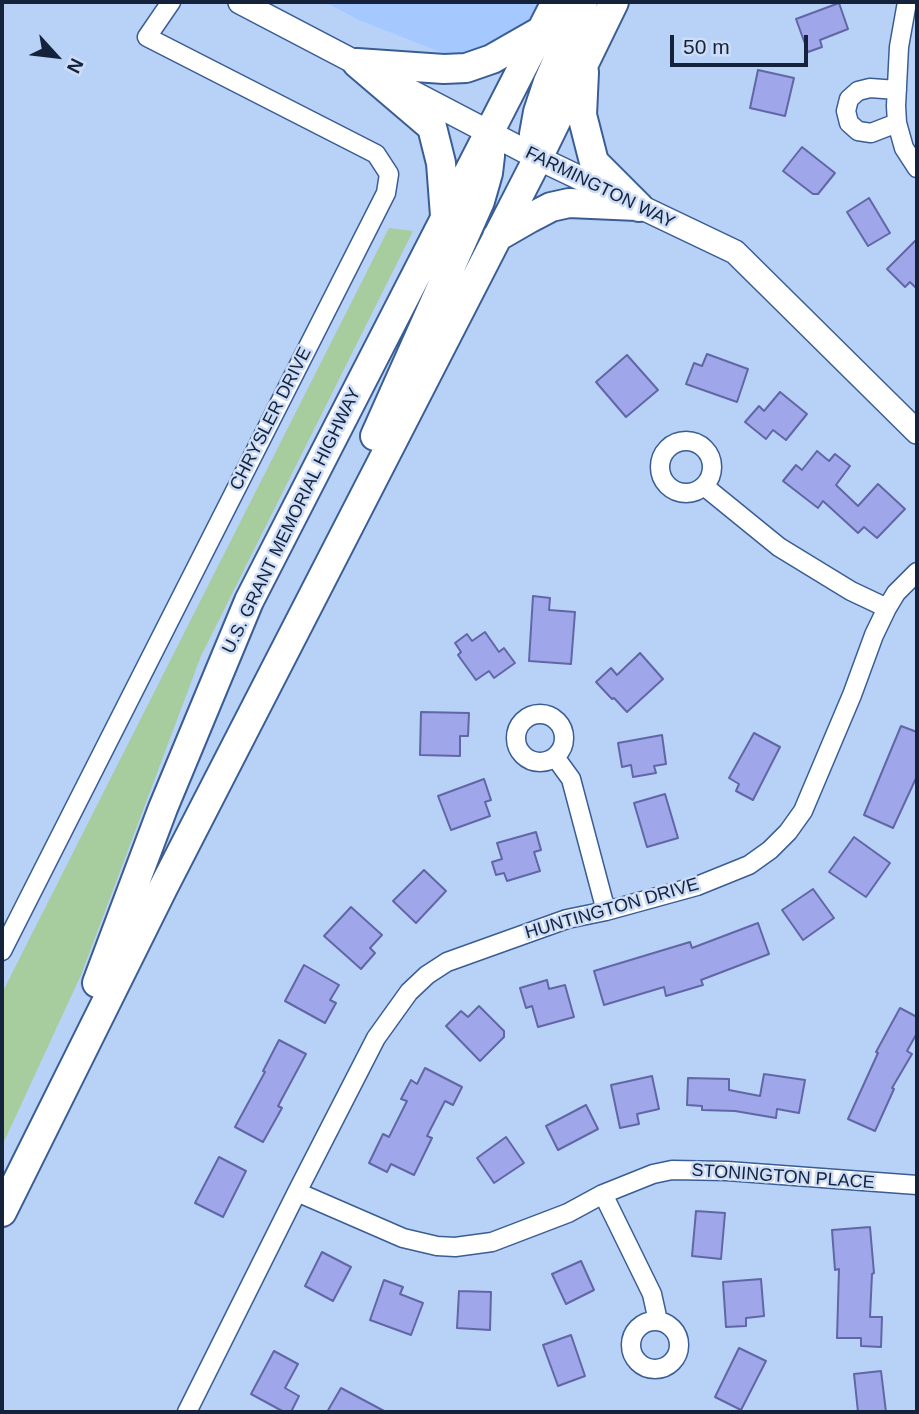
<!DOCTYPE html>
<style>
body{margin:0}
#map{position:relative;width:919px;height:1414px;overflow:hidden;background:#b8d1f7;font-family:Helvetica,sans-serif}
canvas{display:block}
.frame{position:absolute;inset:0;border:4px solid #14233b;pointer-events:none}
.north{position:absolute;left:21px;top:21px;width:70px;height:70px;-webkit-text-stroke:5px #cdddf7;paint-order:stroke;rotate:117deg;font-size:19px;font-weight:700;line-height:28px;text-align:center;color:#14233b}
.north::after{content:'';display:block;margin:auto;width:24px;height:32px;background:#14233b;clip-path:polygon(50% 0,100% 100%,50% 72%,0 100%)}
.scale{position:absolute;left:670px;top:35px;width:138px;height:32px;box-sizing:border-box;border:4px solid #14233b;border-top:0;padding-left:9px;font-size:21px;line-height:24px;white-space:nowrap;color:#14233b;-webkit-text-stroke:5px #cdddf7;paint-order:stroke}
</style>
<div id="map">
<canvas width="919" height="1414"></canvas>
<div class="frame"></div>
<div class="north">N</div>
<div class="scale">50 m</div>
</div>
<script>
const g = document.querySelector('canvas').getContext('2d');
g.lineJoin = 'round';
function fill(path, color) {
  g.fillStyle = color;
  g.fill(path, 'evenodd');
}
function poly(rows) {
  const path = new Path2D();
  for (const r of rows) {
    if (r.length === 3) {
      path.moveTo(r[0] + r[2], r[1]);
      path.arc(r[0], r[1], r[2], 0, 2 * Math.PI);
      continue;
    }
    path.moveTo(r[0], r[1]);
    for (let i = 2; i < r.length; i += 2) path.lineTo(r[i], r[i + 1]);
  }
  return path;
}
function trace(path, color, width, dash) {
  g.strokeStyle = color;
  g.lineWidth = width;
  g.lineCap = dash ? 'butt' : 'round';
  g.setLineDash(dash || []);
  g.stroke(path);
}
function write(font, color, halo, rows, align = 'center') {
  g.font = font + ' Helvetica,sans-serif';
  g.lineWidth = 5;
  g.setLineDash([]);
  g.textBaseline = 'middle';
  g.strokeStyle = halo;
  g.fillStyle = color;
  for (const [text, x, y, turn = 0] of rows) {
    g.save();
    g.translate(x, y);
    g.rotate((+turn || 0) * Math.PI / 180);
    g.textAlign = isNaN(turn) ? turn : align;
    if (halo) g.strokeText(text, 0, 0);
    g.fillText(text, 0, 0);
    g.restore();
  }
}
fill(poly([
 [325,2,541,2,522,41,461,60,359,20]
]), '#a4c8ff');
fill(poly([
 [389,228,413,231,201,656,81,975,2,1146,2,993]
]), '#a7cc9e');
const building = poly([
 [839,3,848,29,820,40,822,47,808,52,796,19,839,3],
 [758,70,794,78,785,116,750,108,758,70],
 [802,147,835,173,818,194,813,194,783,171,802,147],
 [869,198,890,233,868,246,847,212,869,198],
 [917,239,917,289,910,282,905,287,887,269,917,239],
 [707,354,748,369,737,402,686,384,694,363,702,366,707,354],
 [627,355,658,390,626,417,596,382,627,355],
 [780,392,807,414,786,440,773,430,766,439,745,422,759,406,764,411,780,392],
 [817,451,829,461,835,454,850,466,836,485,858,506,878,484,905,509,877,538,864,527,858,533,823,501,818,508,783,481,796,465,802,470,817,451],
 [533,596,550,598,549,610,575,612,571,664,529,661,533,596],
 [485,632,499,652,504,648,515,663,494,678,489,671,476,680,458,655,461,652,455,643,467,634,472,641,485,632],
 [640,653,663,679,627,712,614,698,612,699,596,682,611,668,617,675,640,653],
 [421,712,469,713,468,736,460,736,460,756,420,755,421,712],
 [901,726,917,732,917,776,893,828,864,815,901,726],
 [754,733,780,747,753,800,736,791,739,784,729,778,754,733],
 [662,735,666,764,654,766,656,773,633,777,631,765,622,767,618,743,662,735],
 [484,779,491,800,485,802,490,816,451,830,438,796,484,779],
 [665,794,678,838,647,847,634,803,665,794],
 [536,832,541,850,534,852,540,871,507,881,504,873,496,875,492,862,502,859,497,843,536,832],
 [854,837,890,863,866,897,829,872,854,837],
 [424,870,446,891,416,923,393,901,424,870],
 [813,889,834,918,803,940,782,910,813,889],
 [351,907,382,935,370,948,375,953,361,969,324,936,351,907],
 [758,923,769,954,701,980,703,985,666,996,664,987,604,1005,594,971,690,942,692,948,758,923],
 [304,965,339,985,330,1000,336,1003,325,1023,285,1001,304,965],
 [547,980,549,989,565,985,574,1017,538,1027,532,1006,526,1008,520,988,547,980],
 [479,1006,504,1031,504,1037,480,1061,446,1026,461,1011,468,1017,479,1006],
 [900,1008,917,1017,917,1033,907,1051,912,1054,892,1088,894,1089,875,1131,848,1119,878,1053,876,1052,900,1008],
 [279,1040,306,1054,278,1106,282,1108,263,1142,235,1127,265,1072,263,1071,279,1040],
 [425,1068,462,1087,453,1105,445,1101,427,1136,432,1138,414,1175,391,1164,387,1172,369,1163,383,1134,389,1137,407,1101,401,1099,411,1080,417,1084,425,1068],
 [764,1074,805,1080,799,1113,777,1109,776,1118,735,1111,702,1110,702,1106,687,1105,688,1078,729,1079,729,1090,760,1096,764,1074],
 [652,1076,659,1109,637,1114,639,1124,620,1128,611,1085,652,1076],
 [586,1105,598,1129,558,1150,546,1126,586,1105],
 [506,1137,524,1163,494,1183,477,1158,506,1137],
 [219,1157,246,1171,223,1217,195,1203,219,1157],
 [696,1211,725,1213,721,1259,692,1256,696,1211],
 [870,1227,874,1273,872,1274,870,1317,882,1317,881,1347,861,1346,861,1338,837,1338,839,1269,835,1270,832,1230,870,1227],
 [322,1252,351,1267,333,1301,305,1286,322,1252],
 [581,1261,594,1290,566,1304,552,1274,581,1261],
 [761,1279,764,1316,746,1318,746,1326,726,1327,723,1282,761,1279],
 [384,1280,403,1287,400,1294,423,1303,411,1335,370,1320,384,1280],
 [459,1291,491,1292,490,1330,457,1328,459,1291],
 [571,1335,585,1376,558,1386,543,1345,571,1335],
 [739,1348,766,1361,741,1410,715,1397,739,1348],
 [274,1351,298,1364,285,1388,299,1396,291,1412,284,1412,251,1394,274,1351],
 [881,1371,886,1412,858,1412,854,1374,881,1371],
 [341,1388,386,1412,327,1412,341,1388]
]);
fill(building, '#9fa6ea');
trace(building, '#6166a5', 2);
const minor = poly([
 [907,2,899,47,896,106,897,123,904,148,917,168],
 [897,90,870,88,858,91,849,99,846,111,849,123,858,131,871,133,897,123],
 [686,467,26],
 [704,486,779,547,851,591,887,608],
 [540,738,24],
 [555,757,571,779,606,911],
 [2,951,386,193,389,174,376,154,147,37,171,2],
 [297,1192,403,1238,437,1246,455,1247,492,1242,568,1213,603,1194,653,1174,672,1170,727,1171,917,1185],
 [603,1194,652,1294,658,1321],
 [655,1345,24],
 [187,1412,297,1192,376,1038,409,992,427,975,447,962,567,919,606,911,697,886,749,865,770,850,788,832,803,811,852,695,874,635,887,608,896,593,917,572]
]);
const tertiary = poly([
 [240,2,538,158,735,252,917,432]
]);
const primary = poly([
 [357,63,444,69,466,68,492,59,541,31],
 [357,63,432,127,441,163,445,216],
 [584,72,582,115,594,162,639,207],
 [536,148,534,134,538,112,548,82,583,2],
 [497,237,530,218,551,207,569,203,637,206],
 [375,436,480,201,488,173,490,156,490,147],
 [97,983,163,808,249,601,556,2],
 [2,1212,163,888,538,158,614,2]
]);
trace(minor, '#3a5d94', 21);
trace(tertiary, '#3a5d94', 26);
trace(primary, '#3a5d94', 32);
trace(minor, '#fff', 18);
trace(tertiary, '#fff', 23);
trace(primary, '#fff', 28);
write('18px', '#14233b', '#cdddf7', [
 ["FARMINGTON WAY",600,188,26],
 ["CHRYSLER DRIVE",271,419,-63],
 ["U.S. GRANT MEMORIAL HIGHWAY",292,521,-64],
 ["HUNTINGTON DRIVE",612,909,-16],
 ["STONINGTON PLACE",783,1177,4]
]);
</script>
